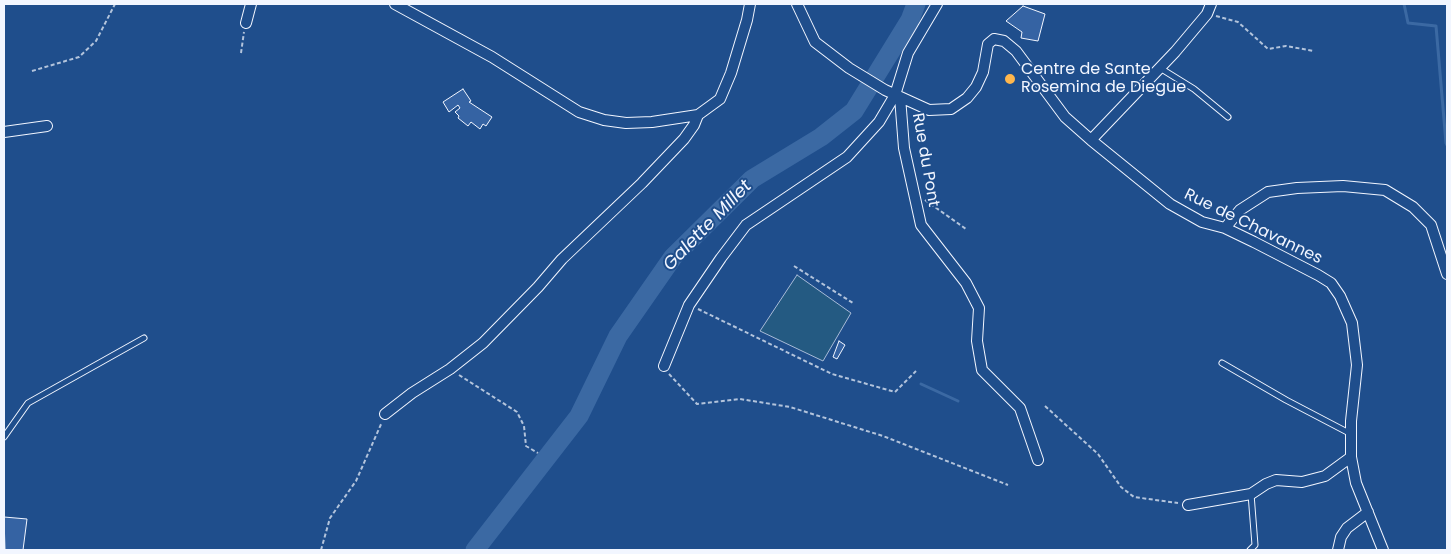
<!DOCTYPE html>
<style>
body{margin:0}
#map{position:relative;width:1451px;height:554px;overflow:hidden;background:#1f4e8c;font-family:Poppins,sans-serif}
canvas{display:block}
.frame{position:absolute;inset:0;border:5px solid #f2f6ff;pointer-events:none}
</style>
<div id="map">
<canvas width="1451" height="554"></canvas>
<div class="frame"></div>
</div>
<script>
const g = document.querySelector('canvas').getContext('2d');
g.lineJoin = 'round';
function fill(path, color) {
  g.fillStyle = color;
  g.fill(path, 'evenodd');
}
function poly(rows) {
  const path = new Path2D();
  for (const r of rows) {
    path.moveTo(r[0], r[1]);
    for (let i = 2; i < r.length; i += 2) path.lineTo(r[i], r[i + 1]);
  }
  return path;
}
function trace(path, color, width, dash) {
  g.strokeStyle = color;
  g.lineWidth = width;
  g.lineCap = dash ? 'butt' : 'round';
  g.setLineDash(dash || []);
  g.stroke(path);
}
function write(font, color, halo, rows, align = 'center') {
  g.font = font + ' Poppins,sans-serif';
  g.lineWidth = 4;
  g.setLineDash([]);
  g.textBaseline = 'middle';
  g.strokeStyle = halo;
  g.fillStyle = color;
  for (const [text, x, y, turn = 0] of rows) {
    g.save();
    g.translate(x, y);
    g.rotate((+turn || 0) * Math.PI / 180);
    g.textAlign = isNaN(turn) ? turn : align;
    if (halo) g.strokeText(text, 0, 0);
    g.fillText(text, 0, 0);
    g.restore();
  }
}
const green = poly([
 [797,275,851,313,823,361,760,331,797,275]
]);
fill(green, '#245a82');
trace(green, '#a8bbd7', 1);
trace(poly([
 [1404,4,1408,23,1436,26,1446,143,1447,145],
 [921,384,958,401]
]), '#3b69a3', 3);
trace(poly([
 [475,550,579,416,618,336,673,257,752,179,821,137,854,111,910,20,916,4]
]), '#3b69a3', 19);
const building = poly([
 [1023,6,1045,14,1038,41,1021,38,1022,32,1006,21,1023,6],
 [463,89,471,101,469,102,492,117,486,126,483,124,480,129,471,122,468,126,458,118,459,116,455,112,460,108,458,105,449,112,443,102,463,89],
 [839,341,845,345,837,359,833,357,839,341],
 [4,517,27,519,23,550,5,550,4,517]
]);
fill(building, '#3563a3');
trace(building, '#f2f6ff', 1);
const lane = poly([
 [1160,68,1194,89,1228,117],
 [1222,363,1286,400,1351,434],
 [4,437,28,403,144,338],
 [1250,550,1255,545,1251,494]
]);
const street = poly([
 [395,4,492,57,579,112,604,120,626,123,652,122,698,115,720,99,731,73,747,20,750,4],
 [797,4,815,42,849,68,885,90,929,110,951,109,967,98,976,87,983,72,988,44,994,39,1004,41,1016,51,1065,117,1091,140,1170,204,1202,222,1225,228,1254,242,1318,275,1331,283,1340,296,1352,323,1357,365,1351,421,1351,457,1356,483,1383,550],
 [246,23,251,4],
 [900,97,904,148,921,225,966,283,979,308,977,341,982,370,1020,408,1038,460],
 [4,132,47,126],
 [1091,140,1175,52,1207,14,1211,4],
 [1225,228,1240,210,1268,192,1297,188,1343,186,1385,190,1413,207,1431,225,1447,274],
 [664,366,689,305,721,258,746,225,847,157,879,122,895,95,908,53,937,4],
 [385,414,412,393,450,369,483,343,538,287,562,259,642,183,684,139,694,125,698,115],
 [1188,505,1251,494,1266,484,1276,480,1302,482,1325,476,1351,457],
 [1338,550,1341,537,1347,528,1368,512]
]);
trace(lane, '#f2f6ff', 7);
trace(street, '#f2f6ff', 12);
trace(poly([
 [1216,16,1238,22,1268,49,1286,46,1314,51],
 [241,53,244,32],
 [32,71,79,57,96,41,115,4],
 [925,200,966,229],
 [794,266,853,303],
 [698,309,832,374,895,392,916,371],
 [669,374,697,404,740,399,790,407,883,436,1008,485],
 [459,375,517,412,524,426,526,446,538,453],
 [1045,406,1098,454,1121,487,1134,497,1178,503],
 [321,550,330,518,356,481,382,422]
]), '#b3c4dc', 2, [4, 2.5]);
trace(lane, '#1f4e8c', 5);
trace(street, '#1f4e8c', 10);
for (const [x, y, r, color] of [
 [1010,79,6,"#ffb74d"]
]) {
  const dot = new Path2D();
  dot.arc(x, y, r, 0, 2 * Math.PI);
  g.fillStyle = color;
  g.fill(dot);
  trace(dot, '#1f4e8c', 2);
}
write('16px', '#f2f6ff', '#1f4e8c', [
 ["Centre de Sante",1021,70],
 ["Rosemina de Diegue",1021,88]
], 'left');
write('16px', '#f2f6ff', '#1f4e8c', [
 ["Rue du Pont",925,160,80],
 ["Rue de Chavannes",1253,227,26]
]);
write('italic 18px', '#f2f6ff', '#1f4e8c', [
 ["Galette Millet",708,226,-46]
]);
</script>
